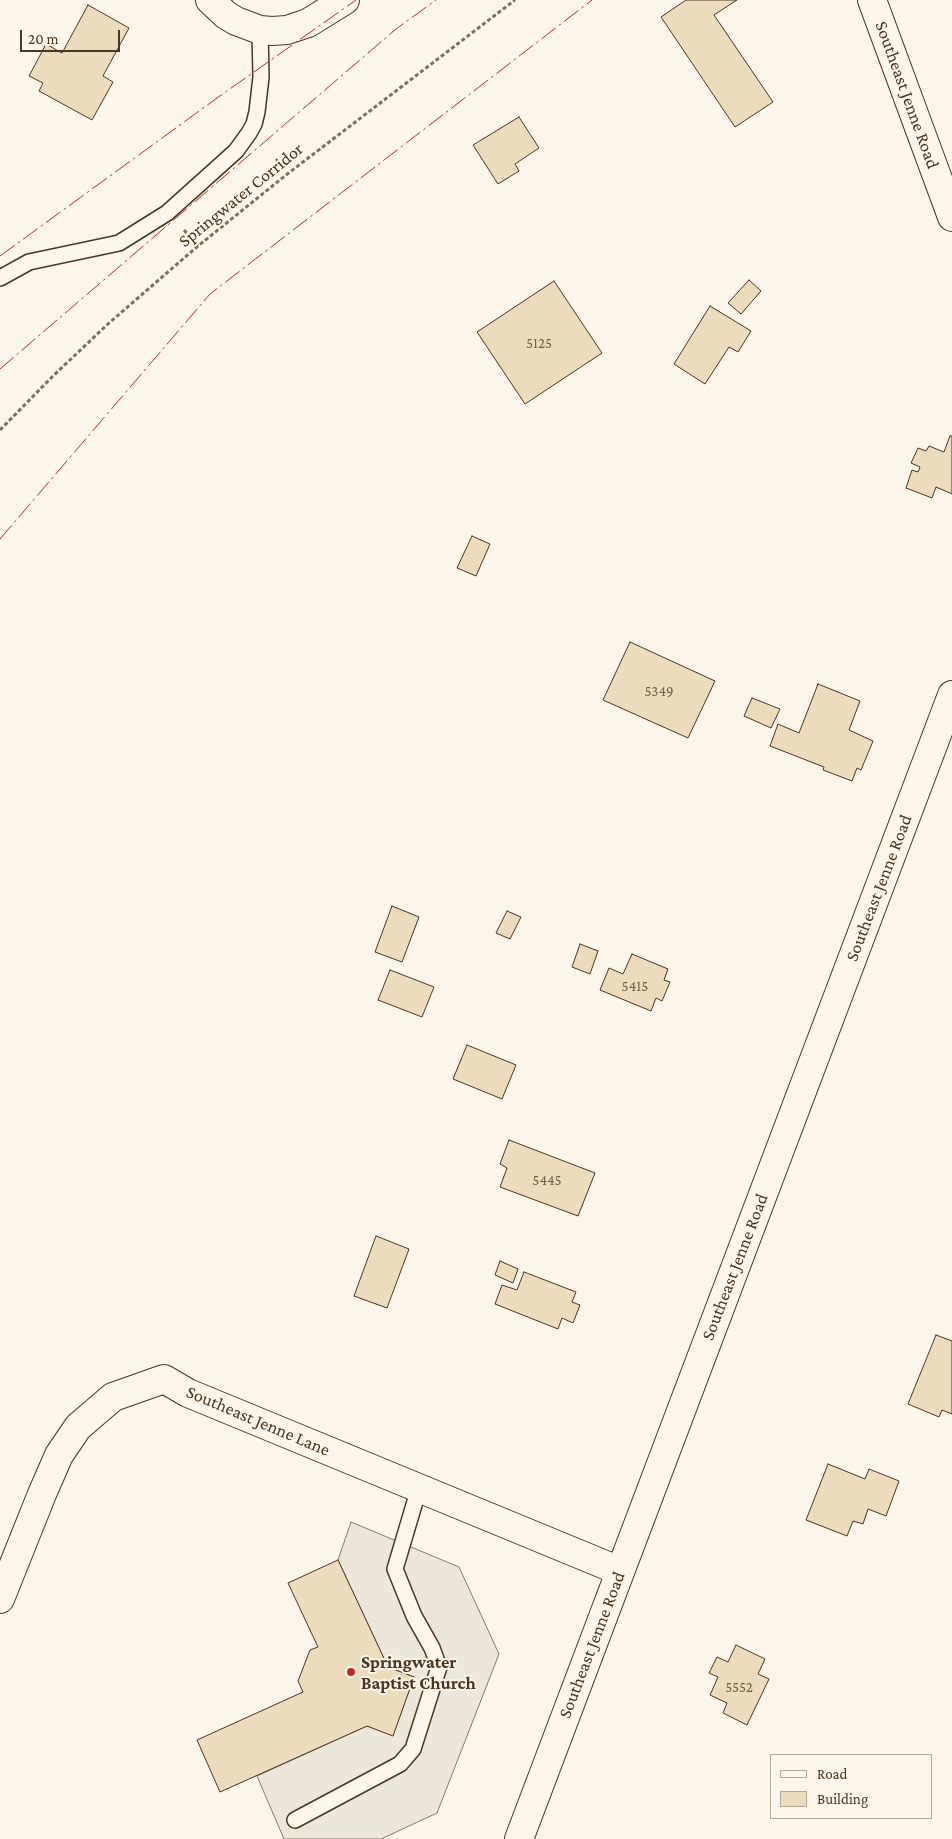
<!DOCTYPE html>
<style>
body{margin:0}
#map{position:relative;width:952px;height:1839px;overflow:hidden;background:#fbf6e9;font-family:"Crimson Pro",serif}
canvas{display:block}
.legend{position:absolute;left:770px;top:1754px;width:162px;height:65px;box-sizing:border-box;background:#fbf6e9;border:1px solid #b4a999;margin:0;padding:6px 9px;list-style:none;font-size:15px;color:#4a3520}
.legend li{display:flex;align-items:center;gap:10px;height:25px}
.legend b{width:25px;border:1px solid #b4a999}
.scale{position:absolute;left:20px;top:30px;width:100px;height:22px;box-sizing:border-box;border:2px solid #4a3520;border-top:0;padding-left:6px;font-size:15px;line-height:18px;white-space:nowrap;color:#4a3520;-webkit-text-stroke:4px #fbf6e9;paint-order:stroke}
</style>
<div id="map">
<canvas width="952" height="1839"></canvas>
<ul class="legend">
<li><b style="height:6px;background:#fbf6e9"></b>Road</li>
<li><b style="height:14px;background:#ecdcbc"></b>Building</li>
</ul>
<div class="scale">20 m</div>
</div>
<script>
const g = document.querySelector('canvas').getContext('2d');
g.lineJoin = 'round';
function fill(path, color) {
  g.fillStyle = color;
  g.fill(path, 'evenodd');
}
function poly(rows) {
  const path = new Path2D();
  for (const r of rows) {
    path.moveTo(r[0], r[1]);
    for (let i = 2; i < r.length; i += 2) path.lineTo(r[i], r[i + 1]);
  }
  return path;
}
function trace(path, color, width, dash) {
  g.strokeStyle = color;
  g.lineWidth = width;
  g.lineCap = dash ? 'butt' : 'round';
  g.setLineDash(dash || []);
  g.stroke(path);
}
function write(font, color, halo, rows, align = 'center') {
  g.font = font + ' "Crimson Pro",serif';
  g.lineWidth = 4;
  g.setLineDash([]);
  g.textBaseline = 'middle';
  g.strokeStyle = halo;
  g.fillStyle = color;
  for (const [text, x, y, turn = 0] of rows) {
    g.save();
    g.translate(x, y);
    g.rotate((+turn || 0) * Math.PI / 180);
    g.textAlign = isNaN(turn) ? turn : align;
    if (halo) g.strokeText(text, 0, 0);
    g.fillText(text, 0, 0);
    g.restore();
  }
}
const parking = poly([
 [351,1522,459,1567,499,1654,437,1813,381,1839,284,1839,257,1776,367,1726,393,1735,414,1677,388,1667,338,1560,351,1522]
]);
fill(parking, '#ede7d9');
trace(parking, '#887966', 1);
const building = poly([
 [686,0,737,0,714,15,773,102,735,127,661,17,686,0],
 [88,5,129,28,103,76,113,82,92,120,39,91,43,83,29,76,46,44,62,53,88,5],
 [519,117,539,148,515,164,519,171,498,184,473,145,519,117],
 [749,280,761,291,741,314,728,303,749,280],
 [554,281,602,353,525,404,477,332,554,281],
 [710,306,751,331,738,352,729,347,705,384,674,364,710,306],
 [950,436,952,436,952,494,936,487,932,498,906,488,912,470,918,472,920,467,911,463,918,448,926,451,929,446,944,452,950,436],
 [472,536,490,544,476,576,457,568,472,536],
 [630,642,715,681,688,738,603,700,630,642],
 [818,684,860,701,849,730,873,741,861,770,857,768,852,781,823,770,824,767,770,746,778,724,799,733,818,684],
 [752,698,780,709,771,728,744,716,752,698],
 [392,906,419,917,402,962,375,952,392,906],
 [507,911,521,917,510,939,496,933,507,911],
 [580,944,598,951,590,974,572,967,580,944],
 [632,954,668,969,664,980,670,982,662,1001,656,998,651,1011,600,990,609,968,623,974,632,954],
 [390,970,434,987,422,1017,378,1000,390,970],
 [467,1045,516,1065,502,1099,453,1079,467,1045],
 [509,1140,595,1173,578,1216,500,1187,507,1168,500,1164,509,1140],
 [376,1236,409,1249,387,1308,354,1296,376,1236],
 [500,1261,518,1269,513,1283,495,1275,500,1261],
 [524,1272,576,1292,572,1302,580,1305,573,1323,562,1318,558,1329,495,1304,502,1285,517,1290,524,1272],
 [936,1335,952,1341,952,1414,942,1410,939,1417,908,1404,936,1335],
 [828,1464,865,1479,869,1469,899,1481,886,1516,868,1509,863,1524,853,1521,847,1536,806,1520,828,1464],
 [338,1560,388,1667,414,1677,393,1736,367,1726,220,1792,197,1740,303,1692,298,1681,310,1650,318,1647,288,1583,338,1560],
 [736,1645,765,1659,758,1674,769,1679,747,1725,723,1713,727,1703,710,1695,718,1677,709,1673,717,1657,728,1662,736,1645]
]);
fill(building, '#ecdcbc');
trace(building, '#4a3520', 1);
const service = poly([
 [0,278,29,262,119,243,167,213,236,151,249,133,254,124,257,112,261,77,260,30],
 [295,1820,400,1764,413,1749,439,1667,432,1648,414,1616,395,1569,419,1488]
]);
const minor = poly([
 [210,0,226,15,236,21,260,30,272,31,287,30,308,23,345,0],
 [0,1599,42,1494,59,1455,78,1427,113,1397,164,1379,188,1393,620,1571]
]);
const primary = poly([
 [872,0,952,217],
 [519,1839,952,695]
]);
trace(service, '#4a3520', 18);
trace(minor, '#4a3520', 30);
trace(primary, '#4a3520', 30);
trace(poly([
 [184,230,198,246],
 [0,430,53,376,109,323,198,246,286,175,515,0]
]), '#7f6f5c', 3, [4, 2.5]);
trace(service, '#fbf6e9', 15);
trace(minor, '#fbf6e9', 28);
trace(primary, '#fbf6e9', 28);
trace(poly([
 [0,256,217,98,356,0],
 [0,369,396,29,436,0],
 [0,539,210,294,592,0]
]), '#c62828', 1, [18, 4, 2.5, 4]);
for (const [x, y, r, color] of [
 [351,1672,5,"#c62828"]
]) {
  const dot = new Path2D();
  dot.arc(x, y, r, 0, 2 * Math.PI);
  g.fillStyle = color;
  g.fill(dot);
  trace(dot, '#fbf6e9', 2);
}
write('15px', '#725f47', null, [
 ["5125",539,343],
 ["5349",659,691],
 ["5415",635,986],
 ["5445",547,1180],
 ["5552",739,1687]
]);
write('18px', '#4a3520', '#fbf6e9', [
 ["Southeast Jenne Road",907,95,70],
 ["Springwater Corridor",241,195,-39],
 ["Southeast Jenne Road",879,888,-69],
 ["Southeast Jenne Road",735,1267,-69],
 ["Southeast Jenne Lane",258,1421,23],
 ["Southeast Jenne Road",592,1645,-69]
]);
write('bold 18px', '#4a3520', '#fbf6e9', [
 ["Springwater",361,1662],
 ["Baptist Church",361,1683]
], 'left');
</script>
